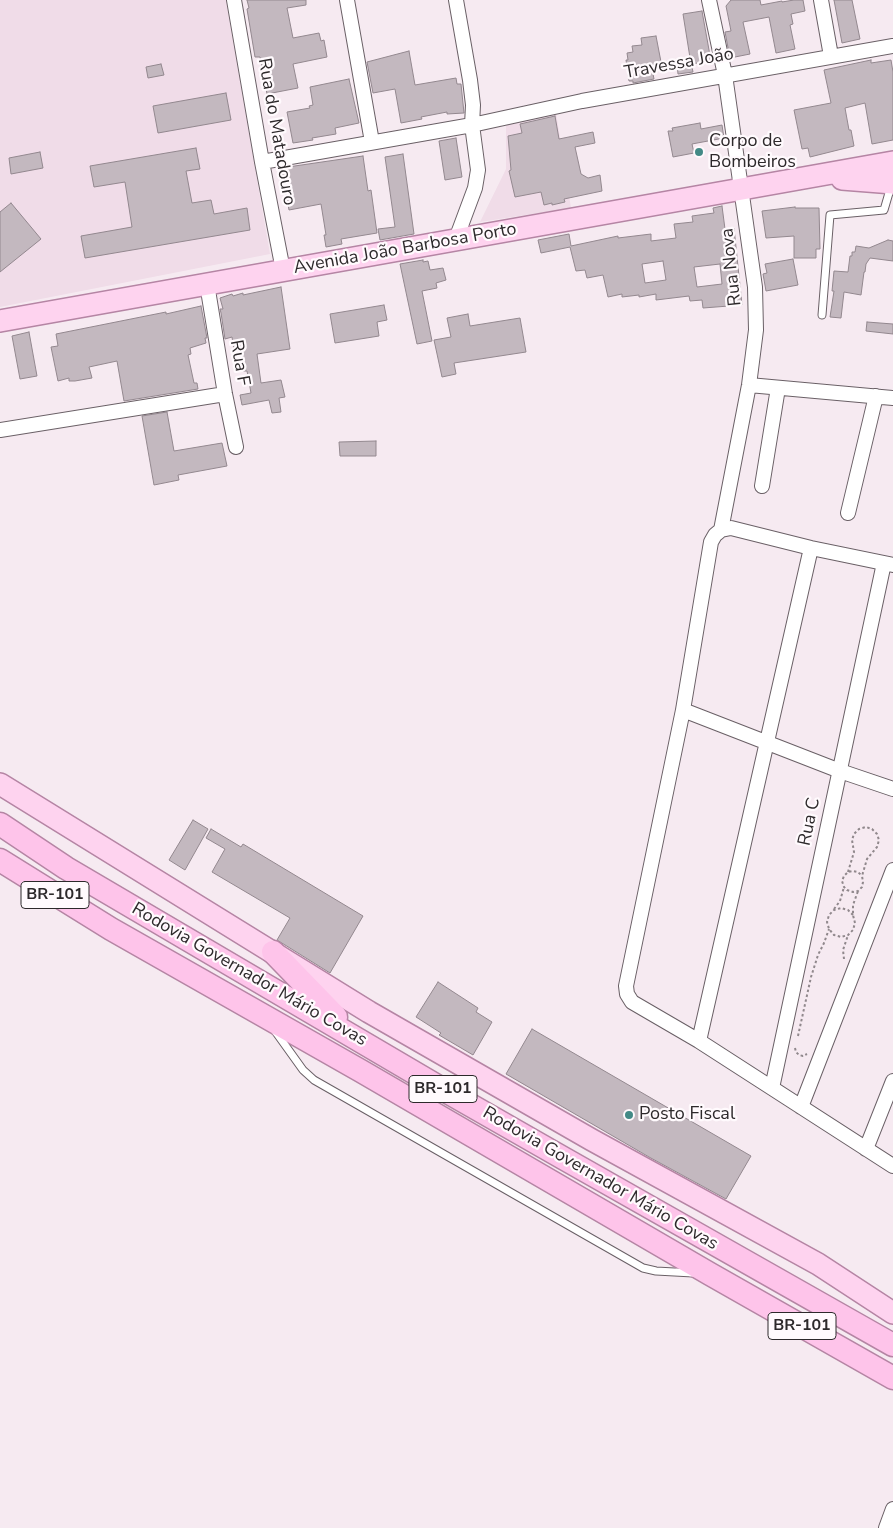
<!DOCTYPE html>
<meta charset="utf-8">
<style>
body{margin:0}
canvas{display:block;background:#f6eaf1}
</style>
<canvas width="893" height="1528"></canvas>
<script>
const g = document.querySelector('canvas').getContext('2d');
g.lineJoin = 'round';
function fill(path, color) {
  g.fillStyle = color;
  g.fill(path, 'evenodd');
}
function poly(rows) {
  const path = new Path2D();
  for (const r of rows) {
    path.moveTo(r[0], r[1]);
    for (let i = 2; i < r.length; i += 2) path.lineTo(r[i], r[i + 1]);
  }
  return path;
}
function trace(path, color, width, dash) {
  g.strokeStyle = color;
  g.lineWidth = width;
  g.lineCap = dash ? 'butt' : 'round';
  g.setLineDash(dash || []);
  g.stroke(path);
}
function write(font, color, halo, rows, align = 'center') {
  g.font = font + ' "Nunito Sans",sans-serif';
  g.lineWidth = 4.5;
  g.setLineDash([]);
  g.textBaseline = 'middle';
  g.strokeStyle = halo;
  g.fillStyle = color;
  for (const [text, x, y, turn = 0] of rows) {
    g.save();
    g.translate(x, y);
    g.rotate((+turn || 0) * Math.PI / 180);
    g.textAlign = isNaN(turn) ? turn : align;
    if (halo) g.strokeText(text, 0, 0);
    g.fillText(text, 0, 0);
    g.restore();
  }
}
fill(poly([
 [0,0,226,0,270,254,0,307],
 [556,112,571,208,480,222,506,169,506,123]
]), '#f0dce8');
const building = poly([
 [247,0,306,0,306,5,287,8,293,38,319,33,321,41,324,40,327,57,293,64,298,88,267,94,260,57,255,57,247,9,249,8,247,0],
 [731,0,760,0,761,5,782,1,782,2,794,0,803,0,805,11,791,14,793,24,790,25,795,49,776,53,769,17,743,22,750,54,730,58,725,32,731,31,726,6,731,0],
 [834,0,852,0,860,39,842,43,834,0],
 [702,11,711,61,691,64,683,14,702,11],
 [656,36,662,67,652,69,654,79,633,83,633,81,629,81,626,60,628,60,627,53,633,52,632,46,642,45,641,38,656,36],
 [409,51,415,85,456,78,457,84,461,84,464,113,447,114,447,112,421,117,422,119,401,123,395,89,373,93,367,62,409,51],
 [871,60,871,63,891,60,893,72,893,140,872,144,865,103,845,108,849,130,851,130,854,146,810,157,808,148,802,149,794,110,831,103,824,70,871,60],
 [691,62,693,72,678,74,677,64,691,62],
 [161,64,164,75,148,78,146,67,161,64],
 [349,79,359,123,335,128,336,134,312,138,313,140,293,143,287,112,310,108,309,106,313,105,310,87,349,79],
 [226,93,231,120,158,133,153,106,226,93],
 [555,116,559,139,593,132,595,143,575,147,581,174,588,178,600,175,602,191,564,199,565,202,552,205,552,203,544,205,541,192,515,197,509,171,511,170,508,136,522,133,520,124,555,116],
 [700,123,701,129,722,125,724,138,692,144,694,153,673,157,668,131,673,131,672,128,700,123],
 [456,138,462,177,445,180,439,141,456,138],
 [196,148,200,169,186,171,192,203,211,200,214,214,247,208,250,230,85,258,81,236,132,227,125,182,94,187,90,166,196,148],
 [40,152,43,168,11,174,9,158,40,152],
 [403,154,414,234,380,240,378,229,395,227,385,157,403,154],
 [363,156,368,191,371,190,377,233,341,239,342,244,326,247,324,235,326,235,321,204,289,210,281,168,363,156],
 [11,203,41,239,0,272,0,212,11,203],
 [722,206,725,229,734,228,742,305,703,308,702,300,690,301,689,296,656,300,656,294,639,297,639,295,622,297,622,294,608,297,603,275,587,278,585,270,576,271,570,247,541,253,538,240,569,234,571,246,618,236,618,238,651,234,651,241,676,238,674,224,693,222,692,216,714,213,713,208,722,206],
 [663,261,666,280,645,283,642,264,663,261],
 [720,264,722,284,697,287,694,267,720,264],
 [795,207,795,208,819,208,820,249,816,249,816,258,794,258,794,236,766,238,762,211,795,207],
 [888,240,893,241,893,261,870,258,866,264,865,272,864,272,861,295,844,292,841,318,830,317,834,291,832,291,834,271,848,272,850,256,852,256,852,252,855,252,856,246,869,248,888,240],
 [793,259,798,285,766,291,763,274,767,273,765,264,793,259],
 [423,260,423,262,428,261,430,270,443,268,446,280,436,283,437,288,422,291,432,341,417,344,400,264,423,260],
 [281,287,290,349,257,354,261,383,281,380,285,397,279,398,281,412,272,413,269,400,242,405,240,395,251,393,247,371,243,371,241,356,235,357,232,337,225,339,221,313,220,309,223,309,220,298,232,294,233,296,243,293,243,295,281,287],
 [384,305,387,320,377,322,379,336,335,343,330,314,384,305],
 [201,306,207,338,205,338,206,343,190,348,191,354,188,355,194,383,197,383,198,389,124,401,117,361,89,367,92,378,75,381,69,381,69,378,58,381,51,347,58,346,56,334,166,312,166,314,201,306],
 [468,314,470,326,520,318,526,352,454,363,456,374,442,377,434,340,451,337,447,318,468,314],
 [867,322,893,324,893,334,866,331,867,322],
 [29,332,37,376,20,379,12,336,29,332],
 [167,412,174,451,222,443,227,466,178,475,179,480,154,485,142,416,167,412],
 [376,441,376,456,340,456,339,442,376,441],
 [193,820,208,829,185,870,169,860,193,820],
 [211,829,241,847,243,844,363,916,330,973,277,940,290,918,212,872,225,849,206,838,211,829],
 [438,982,478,1008,476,1012,492,1022,473,1055,439,1035,441,1033,416,1017,438,982],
 [532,1029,751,1156,726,1199,649,1157,506,1074,532,1029]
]);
fill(building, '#c3b8bf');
trace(building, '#93888f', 1);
const service = poly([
 [822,315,830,215,884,210,891,186],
 [275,1031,303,1070,314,1080,643,1268,656,1271,693,1273]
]);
const minor = poly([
 [234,0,262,162,283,270],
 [347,0,372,142],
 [456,0,470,80,473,105,472,125,582,101,893,46],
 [709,0,725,75,755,287,756,330,749,385,721,530],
 [821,0,831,56],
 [262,162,472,125,478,170,475,188,456,239],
 [207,284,225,394,236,447],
 [749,385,893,398],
 [0,430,225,394],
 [762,486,778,388],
 [848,513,876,396],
 [893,565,811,548,731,528,721,530,715,535,711,542,683,710,626,986,627,994,632,1002,699,1041,893,1166],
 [683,710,840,771,893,789],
 [699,1041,811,548],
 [772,1088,884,563],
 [801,1107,893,870],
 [866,1149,893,1081],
 [886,1528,893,1509]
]);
const primary = poly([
 [842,179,893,183],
 [0,321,893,162],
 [0,784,369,1012,592,1140,818,1264,893,1313]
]);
const trunk = poly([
 [0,824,66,868,437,1086,563,1158,893,1345],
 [0,860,111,929,361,1071,710,1274,893,1378],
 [273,952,336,1017]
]);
trace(service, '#6a6066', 9);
trace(minor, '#6a6066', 16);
trace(primary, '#b585a4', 24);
trace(trunk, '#b585a4', 25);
trace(poly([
 [848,872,854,852,852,840,854,834,859,829,866,827,872,829,877,834,879,840,877,847,867,859,862,876,863,882,862,887,858,891,853,892,847,890,844,887,842,881,844,876,848,872,853,871,858,872,862,876],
 [834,909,840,901,844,887],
 [853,915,848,910,841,908,834,910,829,915,827,922,829,929,834,935,841,937,848,935,853,930,855,923,853,915,853,905,858,891],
 [844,959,843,950,848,935],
 [798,1036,811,977,818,955,824,943,829,929],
 [795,1048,796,1052,799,1055,803,1056,807,1054]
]), '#90888c', 2, [2.5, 2.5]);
trace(service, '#fff', 7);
trace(minor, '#fff', 14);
trace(primary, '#fed3ef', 21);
trace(trunk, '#fec4ea', 22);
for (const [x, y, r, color] of [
 [699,152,5,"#438a86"],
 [629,1115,5,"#438a86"]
]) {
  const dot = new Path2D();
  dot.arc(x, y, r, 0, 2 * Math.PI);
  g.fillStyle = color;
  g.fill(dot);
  trace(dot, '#fffafd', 2);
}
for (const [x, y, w] of [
 [55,895,68],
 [443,1089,68],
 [802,1326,68]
]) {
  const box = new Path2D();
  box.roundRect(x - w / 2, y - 13.5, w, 27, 4);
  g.fillStyle = '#fffafd';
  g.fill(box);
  trace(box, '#2d292b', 1);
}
write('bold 16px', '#2d292b', null, [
 ["BR-101",55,895],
 ["BR-101",443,1089],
 ["BR-101",802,1326]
]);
write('18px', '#2d292b', '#fffafd', [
 ["Travessa João",679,64,-10],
 ["Rua do Matadouro",276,132,80],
 ["Avenida João Barbosa Porto",405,249,-10],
 ["Rua Nova",732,267,-96],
 ["Rua F",239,363,80],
 ["Rua C",810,822,-78],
 ["Rodovia Governador Mário Covas",249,975,30],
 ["Rodovia Governador Mário Covas",600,1179,30]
]);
write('18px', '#2d292b', '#fffafd', [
 ["Corpo de",709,142],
 ["Bombeiros",709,163],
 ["Posto Fiscal",639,1115]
], 'left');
</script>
